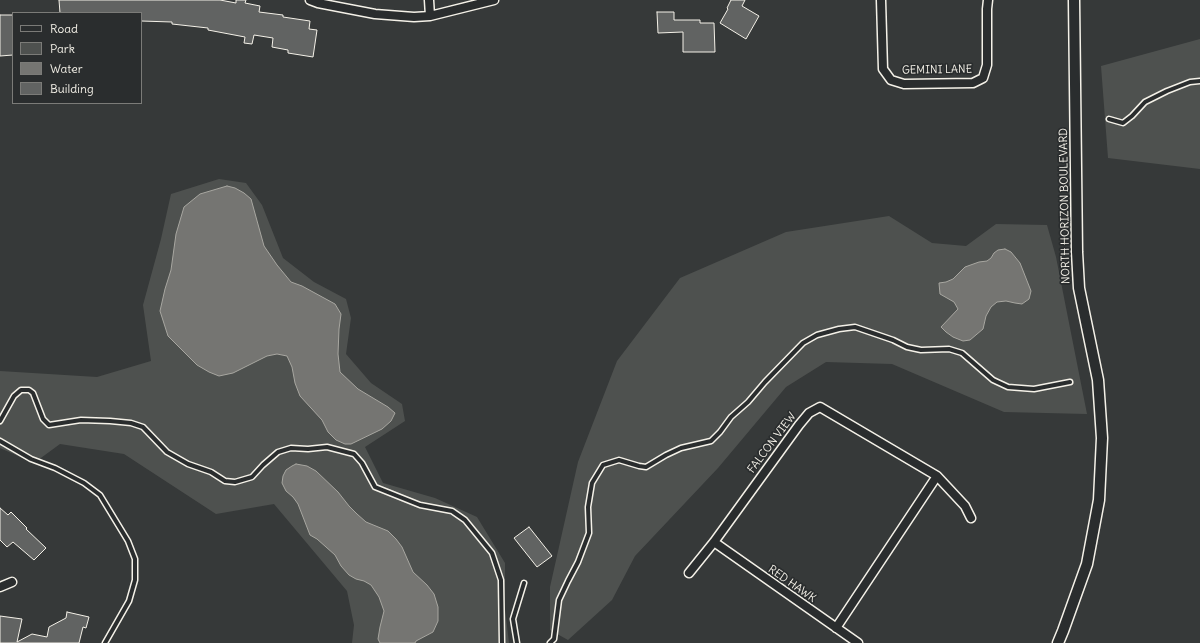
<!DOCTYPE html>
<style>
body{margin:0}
#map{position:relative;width:1200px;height:643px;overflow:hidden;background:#363939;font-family:Delius,sans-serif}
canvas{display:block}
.legend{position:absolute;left:12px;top:12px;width:130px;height:92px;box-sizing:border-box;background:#2a2d2e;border:1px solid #7b7b78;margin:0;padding:5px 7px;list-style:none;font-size:12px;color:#f4f1e8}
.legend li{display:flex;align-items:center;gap:8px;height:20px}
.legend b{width:20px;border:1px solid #7b7b78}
</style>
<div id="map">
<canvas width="1200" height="643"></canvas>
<ul class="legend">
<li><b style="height:5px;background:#2a2d2e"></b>Road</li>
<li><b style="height:11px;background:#4e514f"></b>Park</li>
<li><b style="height:11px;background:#757572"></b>Water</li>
<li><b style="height:11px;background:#616362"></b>Building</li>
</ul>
</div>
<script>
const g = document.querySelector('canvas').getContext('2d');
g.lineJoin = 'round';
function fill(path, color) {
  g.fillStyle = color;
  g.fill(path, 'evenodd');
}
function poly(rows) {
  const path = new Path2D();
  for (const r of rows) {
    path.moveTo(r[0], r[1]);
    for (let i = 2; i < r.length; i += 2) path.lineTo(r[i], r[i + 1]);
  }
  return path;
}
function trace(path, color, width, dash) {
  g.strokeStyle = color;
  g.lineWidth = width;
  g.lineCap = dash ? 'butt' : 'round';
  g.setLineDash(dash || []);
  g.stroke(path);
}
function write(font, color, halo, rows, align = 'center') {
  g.font = font + ' Delius,sans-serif';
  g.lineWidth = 3.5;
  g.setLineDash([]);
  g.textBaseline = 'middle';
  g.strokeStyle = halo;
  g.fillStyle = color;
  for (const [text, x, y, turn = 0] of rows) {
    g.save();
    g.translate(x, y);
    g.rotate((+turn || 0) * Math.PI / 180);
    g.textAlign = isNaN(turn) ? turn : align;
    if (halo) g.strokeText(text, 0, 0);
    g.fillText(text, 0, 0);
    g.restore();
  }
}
fill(poly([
 [1200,39,1200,169,1108,158,1101,66],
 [219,179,246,183,262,205,283,258,314,282,346,299,351,318,346,354,371,383,402,404,405,421,365,447,383,483,435,498,477,517,505,563,505,609,509,643,352,643,354,625,347,591,274,504,216,514,124,454,60,444,34,463,0,448,0,371,97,377,151,361,143,305,161,239,171,194],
 [889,216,932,243,966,246,996,224,1047,225,1056,257,1087,414,1004,412,892,364,826,362,786,387,718,468,635,556,612,600,568,640,550,630,550,587,578,462,617,361,680,278,786,232]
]), '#4e514f');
const water = poly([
 [227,186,235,188,244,193,251,199,264,246,277,265,291,282,302,286,335,304,341,314,339,329,338,354,340,372,358,389,388,407,395,413,391,421,382,429,351,444,345,444,336,440,328,432,322,420,300,396,295,383,292,367,287,356,277,354,267,356,233,373,219,376,209,372,197,365,168,336,160,311,165,289,171,270,176,234,184,207,200,194,227,186],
 [1005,249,1011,252,1020,263,1031,291,1029,299,1022,304,1015,303,1006,301,997,302,991,307,986,316,983,329,970,340,963,341,953,337,946,332,941,327,958,309,954,302,940,294,939,283,946,282,953,279,965,267,979,262,987,261,991,258,994,253,998,250,1005,249],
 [296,464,307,466,316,471,338,492,349,506,357,514,366,522,388,531,396,539,402,547,413,572,427,585,434,594,438,607,438,621,433,632,416,641,415,643,380,643,378,639,380,627,384,611,379,597,371,585,364,581,356,579,349,575,341,566,335,555,317,539,310,535,298,504,293,497,286,491,282,483,283,476,286,470,292,466,296,464]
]);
fill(water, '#757572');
trace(water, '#a8a7a1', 1);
const building = poly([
 [59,0,220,0,236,3,236,0,246,0,245,3,260,6,259,12,283,15,283,17,310,21,309,29,317,30,313,57,288,53,288,50,272,47,273,38,254,35,252,44,244,43,245,37,208,30,208,28,172,24,172,22,141,21,141,13,60,13,59,0],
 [731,0,745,0,742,6,759,16,746,39,720,23,728,9,727,8,731,0],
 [657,12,674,12,674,20,700,20,700,23,714,23,715,52,683,52,683,32,658,33,657,12],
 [0,15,13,15,13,55,0,56,0,15],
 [0,508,8,515,11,512,27,528,26,529,46,548,34,560,13,542,7,547,0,540,0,508],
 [529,527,552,556,537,567,514,538,529,527],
 [67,612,89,617,86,628,83,627,79,643,0,643,0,616,22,619,17,642,32,634,47,637,49,627,66,618,67,612]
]);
fill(building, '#616362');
trace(building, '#f4f1e8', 1);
const service = poly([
 [1109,119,1123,123,1132,116,1145,102,1167,91,1190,82,1200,81],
 [0,421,14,396,21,390,29,390,33,393,43,419,49,425,81,420,110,421,131,423,143,427,167,452,188,464,211,472,225,481,235,482,252,477,263,465,278,452,291,448,308,449,327,447,354,454,362,463,375,487,420,505,452,511,465,520,492,553,501,580,502,643],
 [0,441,31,459,55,468,84,483,100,495,128,541,135,559,135,580,129,601,105,643],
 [517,643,513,619,524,583],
 [550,643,554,639,559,600,568,581,578,562,589,533,588,507,592,483,603,465,619,460,639,466,646,467,666,455,681,448,711,441,720,432,731,417,748,402,765,382,803,343,817,335,839,329,855,327,893,340,907,347,921,350,949,349,962,353,993,380,1008,387,1034,389,1070,382]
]);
const minor = poly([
 [310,0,318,3,375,14,414,17,430,16,494,0],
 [429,0,430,16],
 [881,0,883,69,891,80,904,84,973,83,983,78,987,65,987,9,988,0],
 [714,542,858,643],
 [689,573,714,542,799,425,809,413,820,407,937,476,965,506,971,518],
 [0,587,12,582],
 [836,628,937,476]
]);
const tertiary = poly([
 [1058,643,1063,631,1087,564,1099,500,1102,438,1098,380,1079,288,1077,252,1074,0]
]);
trace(service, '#f4f1e8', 7);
trace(minor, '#f4f1e8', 11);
trace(tertiary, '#f4f1e8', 13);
trace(service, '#2a2d2e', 4);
trace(minor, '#2a2d2e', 8);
trace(tertiary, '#2a2d2e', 10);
write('11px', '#f4f1e8', '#2a2d2e', [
 ["GEMINI LANE",937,70,-1],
 ["NORTH HORIZON BOULEVARD",1065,206,-91],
 ["FALCON VIEW",772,443,-53],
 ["RED HAWK",792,584,35]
]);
</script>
